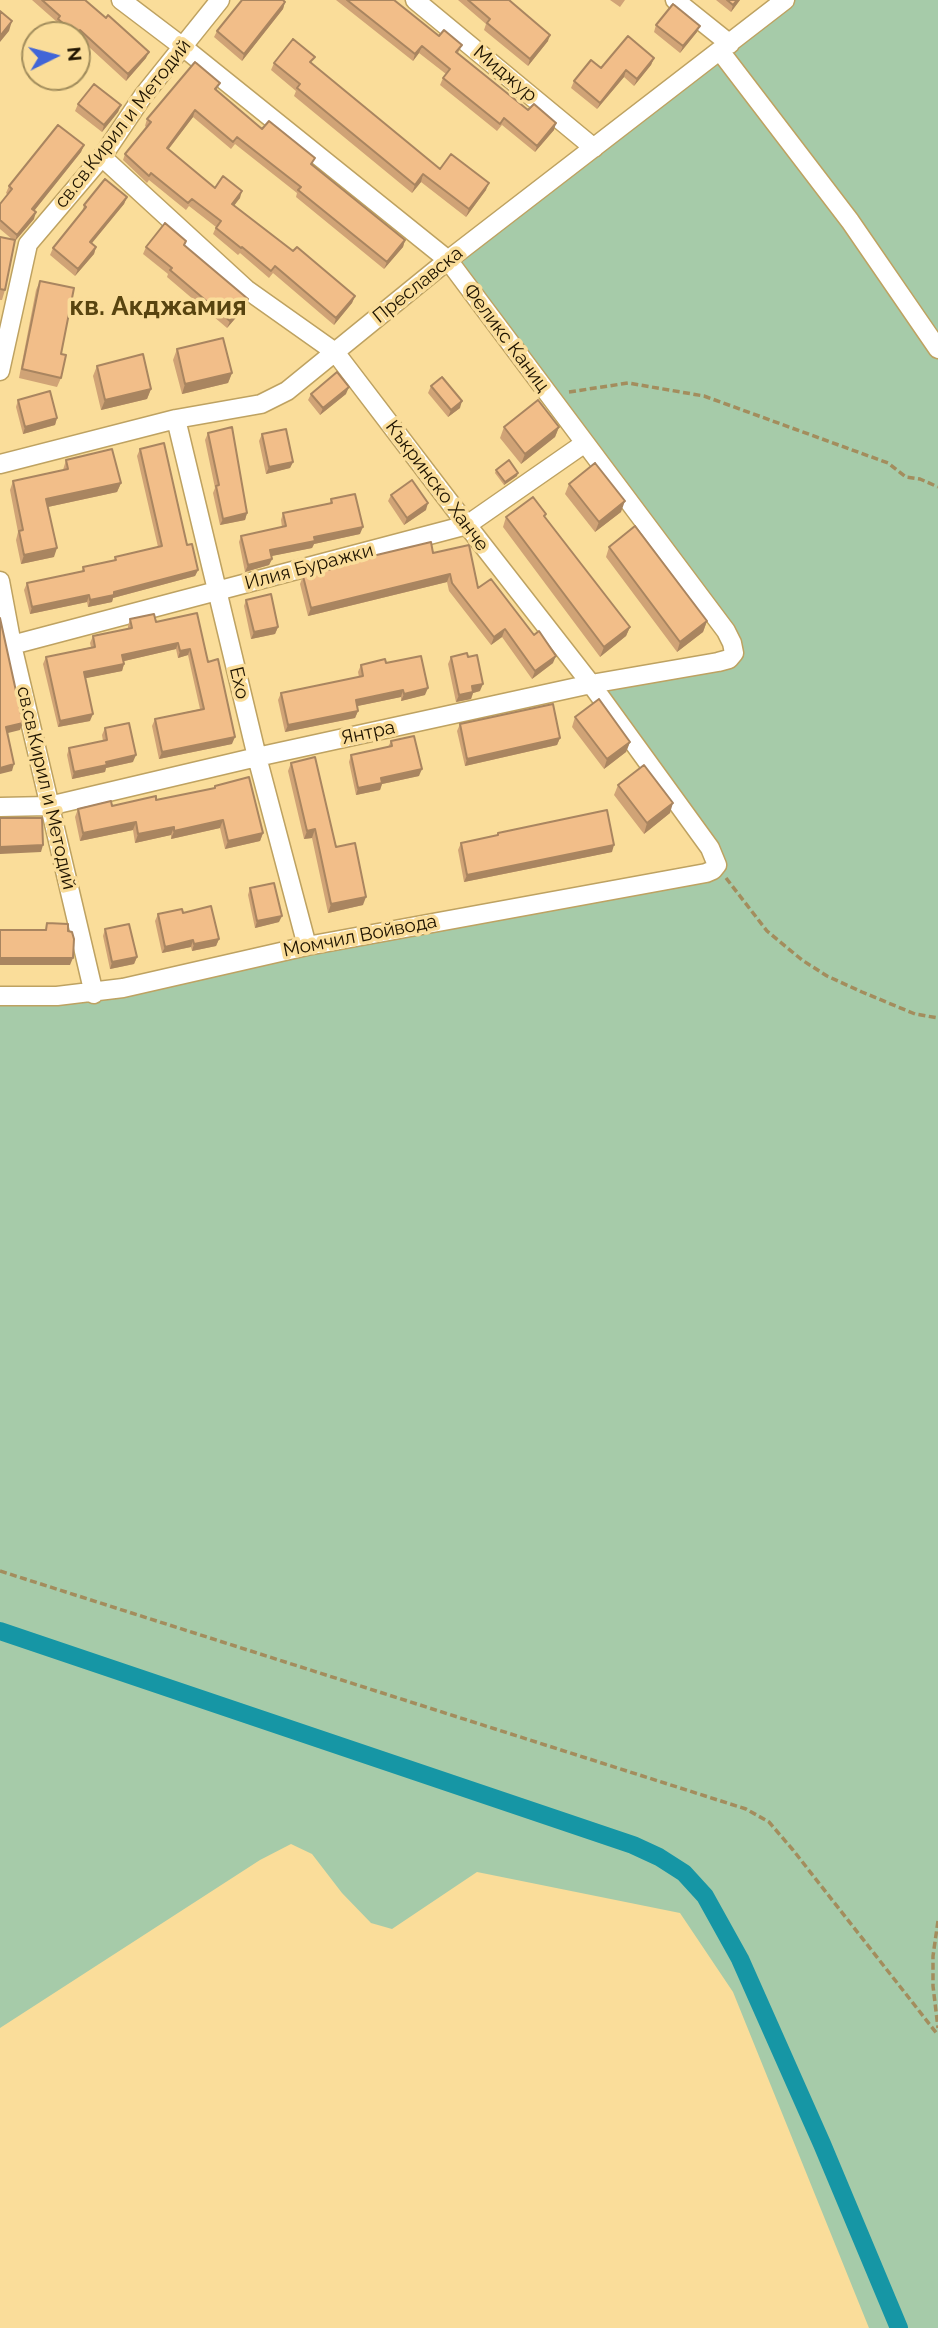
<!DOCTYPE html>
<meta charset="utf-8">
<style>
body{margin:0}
#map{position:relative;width:938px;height:2328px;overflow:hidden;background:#fadd9a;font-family:Raleway,sans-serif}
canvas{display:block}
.north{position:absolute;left:21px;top:21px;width:70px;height:70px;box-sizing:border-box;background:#fadd9a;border:2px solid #a28d5c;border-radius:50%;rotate:84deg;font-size:19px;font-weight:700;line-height:28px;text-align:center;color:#1f1400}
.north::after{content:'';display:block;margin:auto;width:24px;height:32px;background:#4165d7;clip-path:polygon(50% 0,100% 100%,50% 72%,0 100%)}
</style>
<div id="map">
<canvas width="938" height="2328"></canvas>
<div class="north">N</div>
</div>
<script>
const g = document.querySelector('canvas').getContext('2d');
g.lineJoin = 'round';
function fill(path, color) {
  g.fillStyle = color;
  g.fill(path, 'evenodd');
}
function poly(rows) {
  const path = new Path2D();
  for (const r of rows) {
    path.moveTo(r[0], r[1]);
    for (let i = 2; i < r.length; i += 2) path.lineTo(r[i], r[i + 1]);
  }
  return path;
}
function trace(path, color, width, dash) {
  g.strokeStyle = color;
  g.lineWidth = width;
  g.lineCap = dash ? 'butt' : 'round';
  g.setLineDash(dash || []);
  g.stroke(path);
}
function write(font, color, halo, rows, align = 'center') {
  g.font = font + ' Raleway,sans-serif';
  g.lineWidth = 7;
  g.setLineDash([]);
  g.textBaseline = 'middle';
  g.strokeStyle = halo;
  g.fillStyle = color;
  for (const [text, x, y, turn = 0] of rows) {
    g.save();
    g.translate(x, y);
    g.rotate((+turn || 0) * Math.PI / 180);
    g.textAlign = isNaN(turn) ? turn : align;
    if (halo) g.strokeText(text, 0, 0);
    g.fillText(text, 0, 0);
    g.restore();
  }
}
fill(poly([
 [785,0,938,0,938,2328,869,2328,733,1992,680,1913,477,1872,392,1929,371,1923,342,1893,312,1854,291,1844,260,1860,0,2028,0,996,57,996,717,865,591,684,734,653,448,260]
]), '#a6cba9');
trace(poly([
 [0,1631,633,1845,659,1857,684,1873,705,1896,740,1959,822,2144,899,2328]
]), '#1696a5', 18);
const street = poly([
 [415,0,594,148],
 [675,0,730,44],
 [720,51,850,221,938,349],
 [0,371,28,244,102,157,143,96,220,0],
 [176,419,257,757,307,946],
 [0,464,176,419,261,404,287,391,448,260,785,0],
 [0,581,12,645,94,994],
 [12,645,467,525,585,443],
 [0,807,49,806,257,757,591,684,718,662,729,659,734,653,732,643,726,631,448,260,183,47,121,0],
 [0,996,57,996,123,988,307,946,706,873,713,870,717,865,710,848,591,684,467,525,335,352,246,289,102,157]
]);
trace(street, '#bea261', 21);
trace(poly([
 [569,392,628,383,704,396,888,463,906,477,920,479,938,487],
 [726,878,767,931,802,960,827,976,862,992,915,1014,938,1018],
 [0,1571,746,1809,769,1822,793,1850,938,2035],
 [938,1921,933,1956,933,1986,938,2028]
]), '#a38d5d', 3.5, [7, 3.5]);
trace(street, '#fff', 18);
fill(poly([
 [32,0,85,0,146,58,126,81,77,36,77,35,67,35,56,26,57,22],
 [336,0,394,0,439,36,462,45,458,53,528,110,554,130,535,152,502,125,497,131,440,85,443,78,446,74,419,53,413,61],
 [458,0,509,0,548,41,528,66,484,30,486,24],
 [610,0,625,0,620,7],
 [716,0,740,0,731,12],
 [285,2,283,9,242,61,214,37,217,31],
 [656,25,697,32,680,53,654,32],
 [654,58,651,65,634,86,624,77,597,109,571,88,574,81,601,68],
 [274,63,312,64,440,169,486,190,466,217,421,182,412,193,294,96,296,91,271,70],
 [220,83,216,91,262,129,312,165,405,240,403,247,384,269,296,197,297,193,235,144,231,149,193,117,168,150,215,188,240,198,234,205,293,251,355,296,352,303,334,325,273,273,269,278,240,253,238,255,213,234,216,227,189,206,186,210,149,180,147,183,123,160,125,154,147,128,145,126,147,119],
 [78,104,121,105,118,112,102,132,75,111],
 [84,145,81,152,34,211,34,219,15,241,5,290,2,300,0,300,0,237,13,240,0,229,0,204,8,195,6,193,9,186],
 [127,197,124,204,92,243,96,247,94,254,75,276,50,255,53,248,82,213,84,205],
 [185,246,246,306,227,328,167,277,168,274,143,254,146,247],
 [40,281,61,354,61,378,57,387,19,378,36,290],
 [177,349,232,373,228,383,182,394,173,360],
 [97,366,151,389,147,399,101,410,93,376],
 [431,386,460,408,448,417,428,393],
 [311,394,346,394,320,415,308,400],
 [18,400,57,418,55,425,23,434,16,407],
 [504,427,559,427,555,437,521,464,500,438],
 [208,433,247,513,245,520,220,525,213,493,215,488,205,440],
 [262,434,293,462,290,468,266,474,259,441],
 [140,449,198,570,195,576,113,598,112,602,88,607,87,602,30,614,24,590,27,583,82,571,83,567,114,561,115,557,158,547,137,456],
 [66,460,121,483,117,492,48,507,54,557,21,564,16,540,18,532,10,490,13,481,63,470],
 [496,470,517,476,504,485,495,473],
 [569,484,621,512,595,532,565,494],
 [391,495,426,510,404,525,388,501],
 [331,499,360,534,314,544,312,548,271,556,272,559,269,565,245,572,239,542,241,536,282,527,281,520,283,513,330,503],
 [506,517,630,627,626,636,600,657,503,527],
 [609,547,707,621,703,632,677,652,606,557],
 [433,553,478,588,553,663,532,679,502,637,491,645,449,591,447,582,308,616,300,584,303,576,337,568,339,564],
 [246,600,278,627,275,634,251,639,244,606],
 [130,619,156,622,208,662,232,744,159,759,152,726,155,719,200,709,188,655,178,658,176,649,124,661,124,664,122,671,85,678,90,721,58,727,43,664,46,657,91,647,90,643,93,636,128,629,128,626],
 [451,657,480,691,473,693,471,699,456,702,448,664],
 [386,663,425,695,401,701,401,697,357,706,358,711,355,718,285,732,278,700,281,693,359,677,358,672,361,665],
 [575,717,630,742,626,752,604,769,572,727],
 [460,724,560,738,557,745,465,766,457,731],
 [105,728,133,762,106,768,105,772,72,779,67,755,69,748,103,741,102,735],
 [391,741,419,776,382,784,380,790,356,795,349,762,351,755,388,747],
 [291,763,336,847,363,905,328,913,312,838,304,839,288,771],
 [618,785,670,813,644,834,614,795],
 [215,786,263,833,260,841,225,849,220,828,171,839,171,835,135,843,133,830,80,841,75,817,78,809,112,806,156,800,214,788],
 [498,833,612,852,464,882,458,850,461,843,497,836],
 [250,888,279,922,255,928,248,895],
 [183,913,219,939,216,946,192,951,191,947,162,953,155,921,158,914],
 [105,929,137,957,134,964,110,969,103,936]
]), '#d0a376');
fill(poly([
 [737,0,740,0,731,12,733,5],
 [285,2,283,9,242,61,244,54],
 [12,21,9,31,0,42,0,36],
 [700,26,697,32,680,53,683,46],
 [550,35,548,41,528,66,530,59],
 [422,46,419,53,413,61,415,54],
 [149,52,146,58,126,81,128,74],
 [654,58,651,65,634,86,637,79],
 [626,70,624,77,597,109,600,103],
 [121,105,118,112,102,132,104,125],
 [195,110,193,117,164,155,167,148],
 [556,123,554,130,535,152,537,146],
 [84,145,81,152,30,216,32,209],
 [423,174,421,182,412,193,415,185],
 [489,183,486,190,466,217,469,209],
 [242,191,240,198,230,211,232,204],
 [127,197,124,204,87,249,90,242],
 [36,212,34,219,15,241,17,235],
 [405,240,403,247,384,269,387,262],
 [96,247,94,254,75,276,78,269],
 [355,296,352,303,334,325,336,318],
 [248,299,246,306,227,328,230,321],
 [232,373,228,383,182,394,185,384],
 [349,387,346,394,320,415,323,408],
 [151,389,147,399,101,410,105,400],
 [462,401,460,408,448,417,451,410],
 [57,418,55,425,23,434,25,427],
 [559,427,555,437,521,464,525,454],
 [293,462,290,468,266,474,269,467],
 [518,473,517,476,504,485,505,482],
 [121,483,117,492,43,508,46,499],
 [625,501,621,512,595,532,599,522],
 [428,503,426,510,404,525,407,518],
 [247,513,245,520,220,525,223,519],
 [363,527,360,534,314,544,312,548,267,557,270,550,314,537],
 [57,548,54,557,21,564,24,555],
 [272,559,269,565,245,572,248,565],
 [198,570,195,576,113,598,112,602,88,607,90,600,114,592],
 [450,574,447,582,308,616,311,608],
 [89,595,87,602,30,614,32,607],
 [707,621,703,632,677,652,680,642],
 [278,627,275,634,251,639,254,632],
 [630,627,626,636,600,657,604,647],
 [505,629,502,637,491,645,494,637],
 [178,643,176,649,120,662,122,655],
 [190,649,188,655,178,658,180,651],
 [556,656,553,663,532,679,535,671],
 [124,664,122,671,82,679,84,672],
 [483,684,480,691,473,693,471,699,456,702,459,695,472,686],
 [428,688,425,695,401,701,404,694],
 [403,690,401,697,353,707,356,700],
 [358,711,355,718,285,732,288,725],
 [93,714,90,721,58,727,60,721],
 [23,723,20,730,4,734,6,727],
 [235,737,232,744,159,759,162,752],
 [560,738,557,745,465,766,467,759],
 [630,742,626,752,604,769,607,759],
 [136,755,133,762,106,768,105,772,72,779,74,772,106,762],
 [14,764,12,771,0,774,0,768],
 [422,769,419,776,382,784,380,790,356,795,358,788,381,778],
 [673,803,670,813,644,834,647,823],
 [223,820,220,828,171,839,174,831],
 [136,822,133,830,80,841,83,833],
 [174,827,171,835,135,843,138,834],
 [315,829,312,838,304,839,307,831],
 [263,833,260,841,225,849,228,841],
 [43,845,41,852,0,854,0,847],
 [614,845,612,852,464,882,467,875],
 [366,897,363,905,328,913,331,904],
 [282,916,279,922,255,928,257,921],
 [219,939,216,946,192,951,194,944],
 [193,940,191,947,162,953,165,947],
 [137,957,134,964,110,969,112,962],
 [0,958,73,958,70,965,0,965]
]), '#a98560');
const building = poly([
 [42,0,85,0,106,18,108,15,149,52,128,74,80,30,76,34,58,19,60,16,42,0],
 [242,0,283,0,285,2,244,54,217,31,242,0],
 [347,0,394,0,439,36,444,30,462,45,456,52,528,110,534,104,556,123,537,146,504,118,500,124,443,78,450,69,422,46,415,54,347,0],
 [468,0,509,0,550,35,530,59,487,23,490,19,468,0],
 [727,0,737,0,733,5,727,0],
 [673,4,700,26,683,46,656,25,673,4],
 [0,11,12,21,0,36,0,11],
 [628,36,654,58,637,79,626,70,600,103,574,81,591,60,601,68,628,36],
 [293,39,315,57,310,62,440,169,451,154,489,183,469,209,423,174,415,185,297,88,300,84,274,63,293,39],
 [195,62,220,83,215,89,262,129,269,121,315,158,311,164,405,240,387,262,298,190,301,187,237,137,233,142,195,110,167,148,215,188,223,176,242,191,232,204,293,251,297,247,355,296,336,318,275,266,271,271,242,247,241,248,216,228,221,221,192,199,188,203,151,173,149,176,125,154,151,122,147,119,195,62],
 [94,84,121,105,104,125,78,104,94,84],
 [58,125,84,145,32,209,36,212,17,235,0,220,0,204,12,189,9,186,58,125],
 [105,179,127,197,90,242,96,247,78,269,53,248,86,207,84,205,105,179],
 [165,223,186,241,184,245,248,299,230,321,170,270,172,268,146,247,165,223],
 [0,237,15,240,5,290,0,289,0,237],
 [40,281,74,288,61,354,66,355,61,378,22,369,40,281],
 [223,338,232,373,185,384,177,349,223,338],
 [143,354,151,389,105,400,97,366,143,354],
 [337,372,349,387,323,408,311,394,337,372],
 [442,377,462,401,451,410,431,386,442,377],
 [50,391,57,418,25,427,18,400,50,391],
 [538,400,559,427,525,454,504,427,538,400],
 [232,427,247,513,223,519,216,486,219,485,208,433,232,427],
 [286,429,293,462,269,467,262,434,286,429],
 [164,443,187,545,192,544,198,570,114,592,114,595,90,600,89,595,32,607,27,583,84,571,83,567,116,560,115,557,162,546,140,449,164,443],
 [112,449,121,483,46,499,57,548,24,555,19,531,23,530,13,481,68,469,66,460,112,449],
 [509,460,518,473,505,482,496,470,509,460],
 [595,463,625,501,599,522,569,484,595,463],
 [412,480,428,503,407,518,391,495,412,480],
 [355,494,363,527,314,537,315,541,270,550,272,559,248,565,241,536,286,526,283,513,332,503,331,499,355,494],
 [533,497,546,514,544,516,630,627,604,647,506,517,533,497],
 [635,526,707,621,680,642,609,547,635,526],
 [431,542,433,553,469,545,478,588,491,579,534,635,539,631,556,656,535,671,505,629,494,637,452,583,450,574,311,608,303,576,339,567,339,564,431,542],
 [271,594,278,627,254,632,246,600,271,594],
 [197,613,208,662,218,659,235,737,162,752,155,719,204,709,190,649,180,651,178,643,122,655,124,664,84,672,93,714,60,721,46,657,95,647,93,636,132,628,130,619,154,614,156,622,197,613],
 [0,618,23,723,6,727,14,764,0,768,0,618],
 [467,653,468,657,477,655,483,684,472,686,473,692,459,695,451,657,467,653],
 [421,656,428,688,404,694,403,690,356,700,358,711,288,725,281,693,363,676,361,665,385,659,386,663,421,656],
 [599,699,630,742,607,759,575,717,599,699],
 [553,704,560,738,467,759,460,724,553,704],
 [129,723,136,755,106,762,107,765,74,772,69,748,107,740,105,728,129,723],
 [414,736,422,769,381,778,382,783,358,788,351,755,392,746,391,741,414,736],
 [315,757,336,847,355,843,366,897,331,904,315,829,307,831,291,763,315,757],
 [644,765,673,803,647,823,618,785,644,765],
 [249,777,263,833,228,841,223,820,174,831,174,827,138,834,136,822,83,833,78,809,111,801,112,806,156,796,156,800,215,788,215,786,249,777],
 [607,810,614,845,467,875,461,843,498,835,498,833,607,810],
 [0,818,42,818,43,845,0,847,0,818],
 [274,883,282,916,257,921,250,888,274,883],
 [211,906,219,939,194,944,193,940,165,947,158,914,182,909,183,913,211,906],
 [47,923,68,924,68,931,72,932,74,939,73,958,0,958,0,930,46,930,47,923],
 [129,924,137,957,112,962,105,929,129,924]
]);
fill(building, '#f2be89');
trace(building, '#a98560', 2);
write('19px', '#1f1400', '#fadd9a', [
 ["Миджур",505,74,40],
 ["св.св.Кирил и Методий",123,124,-52],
 ["Преславска",418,285,-39],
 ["Феликс Каниц",506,338,53],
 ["Къкринско Ханче",437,486,53],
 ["Илия Буражки",309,567,-15],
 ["Ехо",239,683,77],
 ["Янтра",368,733,-12],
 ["св.св.Кирил и Методий",46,788,77],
 ["Момчил Войвода",360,936,-11]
]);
write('bold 26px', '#584410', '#fadd9a', [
 ["кв. Акджамия",158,307]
]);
</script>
